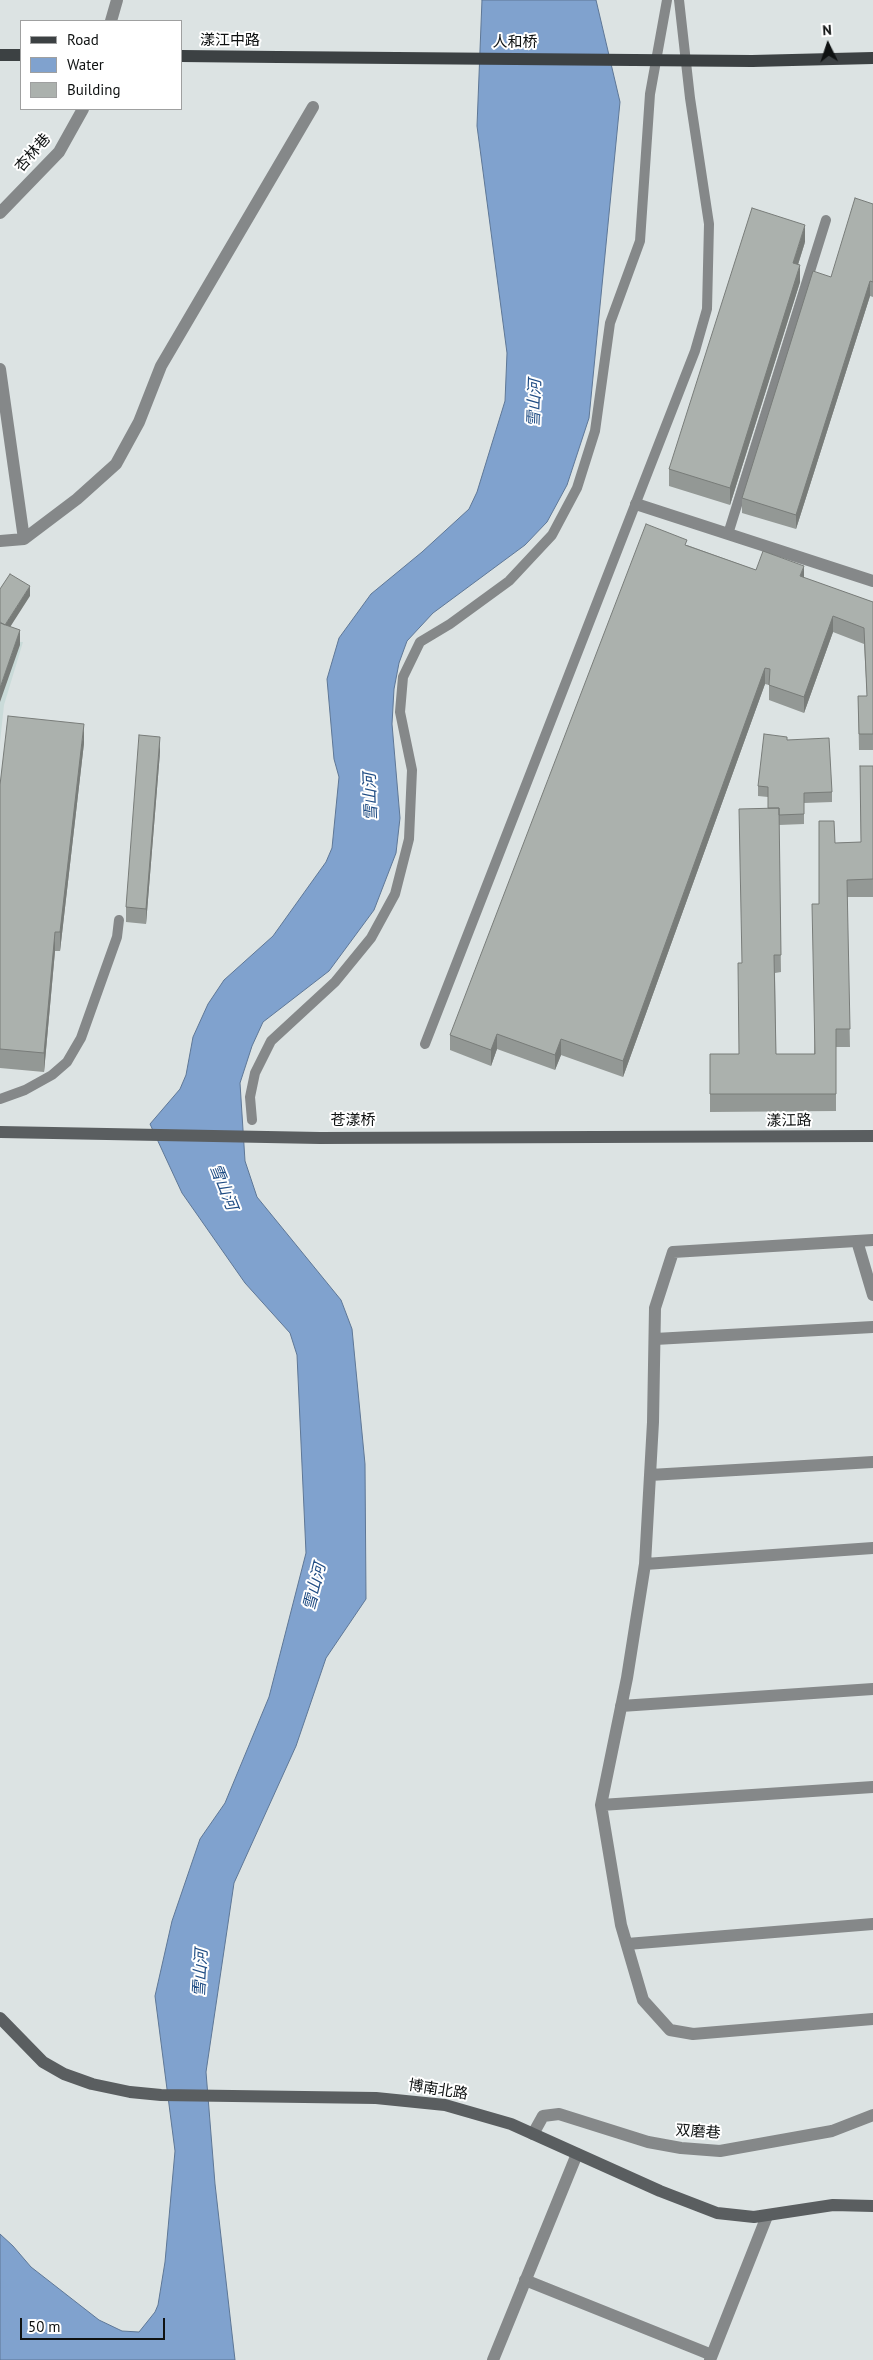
<!DOCTYPE html>
<meta charset="utf-8">
<style>
body{margin:0}
#map{position:relative;width:873px;height:2360px;overflow:hidden;background:#dce3e3;font-family:"PT Sans",sans-serif}
canvas{display:block}
.legend{position:absolute;left:20px;top:20px;width:162px;height:90px;box-sizing:border-box;background:#fff;border:1px solid #9fa0a0;margin:0;padding:6px 9px;list-style:none;font-size:15px;color:#0f1212}
.legend li{display:flex;align-items:center;gap:10px;height:25px}
.legend b{width:25px;border:1px solid #9fa0a0}
.north{position:absolute;left:803px;top:20px;width:50px;height:50px;-webkit-text-stroke:4px #fff;paint-order:stroke;rotate:356deg;font-size:14px;font-weight:700;line-height:20px;text-align:center;color:#0f1212}
.north::after{content:'';display:block;margin:auto;width:18px;height:22px;background:#0f1212;clip-path:polygon(50% 0,100% 100%,50% 72%,0 100%)}
.scale{position:absolute;left:20px;top:2318px;width:145px;height:22px;box-sizing:border-box;border:2px solid #0f1212;border-top:0;padding-left:6px;font-size:15px;line-height:18px;white-space:nowrap;color:#0f1212;-webkit-text-stroke:4px #fff;paint-order:stroke}
</style>
<div id="map">
<canvas width="873" height="2360"></canvas>
<ul class="legend">
<li><b style="height:6px;background:#3c4143"></b>Road</li>
<li><b style="height:14px;background:#80a2ce"></b>Water</li>
<li><b style="height:14px;background:#abb1ad"></b>Building</li>
</ul>
<div class="north">N</div>
<div class="scale">50 m</div>
</div>
<script>
const g = document.querySelector('canvas').getContext('2d');
g.lineJoin = 'round';
function fill(path, color) {
  g.fillStyle = color;
  g.fill(path, 'evenodd');
}
function poly(rows) {
  const path = new Path2D();
  for (const r of rows) {
    path.moveTo(r[0], r[1]);
    for (let i = 2; i < r.length; i += 2) path.lineTo(r[i], r[i + 1]);
  }
  return path;
}
function trace(path, color, width, dash) {
  g.strokeStyle = color;
  g.lineWidth = width;
  g.lineCap = dash ? 'butt' : 'round';
  g.setLineDash(dash || []);
  g.stroke(path);
}
function write(font, color, halo, rows, align = 'center') {
  g.font = font + ' "PT Sans","Noto Sans SC",sans-serif';
  g.lineWidth = 4;
  g.setLineDash([]);
  g.textBaseline = 'middle';
  g.strokeStyle = halo;
  g.fillStyle = color;
  for (const [text, x, y, turn = 0] of rows) {
    g.save();
    g.translate(x, y);
    g.rotate((+turn || 0) * Math.PI / 180);
    g.textAlign = isNaN(turn) ? turn : align;
    if (halo) g.strokeText(text, 0, 0);
    g.fillText(text, 0, 0);
    g.restore();
  }
}
fill(poly([
 [0,641,23,642,4,705,0,742]
]), '#cadbd9');
const water = poly([
 [482,0,596,0,620,102,589,418,567,485,547,522,525,545,433,613,407,641,399,663,394,689,392,724,400,818,396,853,374,910,329,971,263,1022,252,1046,240,1083,245,1161,257,1197,341,1300,352,1329,365,1464,366,1599,326,1658,296,1746,234,1883,206,2072,215,2184,235,2360,0,2360,0,2234,13,2246,31,2267,99,2320,122,2331,139,2332,155,2312,158,2305,165,2262,175,2151,155,1996,172,1921,200,1839,225,1803,269,1697,306,1553,297,1355,290,1333,245,1283,182,1193,150,1124,180,1089,186,1075,193,1037,208,1004,224,980,273,936,326,862,332,848,339,777,334,759,327,679,339,638,371,594,422,552,469,509,477,492,505,401,507,353,477,126,482,0]
]);
fill(water, '#80a2ce');
trace(water, '#5e7796', 1);
trace(poly([
 [728,534,826,220],
 [425,1044,695,351,707,309,709,224,690,98,679,0],
 [0,1099,25,1090,52,1075,67,1062,81,1038,117,937,119,920],
 [252,1120,250,1097,255,1073,271,1041,335,982,371,938,395,894,409,839,412,770,400,712,403,677,420,642,450,624,509,581,552,535,577,488,595,431,610,323,640,241,650,94,667,0]
]), '#858889', 10);
trace(poly([
 [533,2134,543,2116,559,2114,648,2142,681,2148,720,2151,832,2131,873,2115]
]), '#858889', 12);
trace(poly([
 [111,21,117,0],
 [0,213,59,152,83,109],
 [0,369,24,539],
 [636,504,873,581],
 [0,541,24,539,77,499,116,464,139,422,161,366,313,107],
 [873,1240,673,1252,655,1308,653,1422,645,1564,627,1678,601,1805,621,1925,643,2000,670,2030,693,2034,873,2019],
 [857,1241,873,1295],
 [655,1339,873,1327],
 [650,1475,873,1462],
 [645,1564,873,1548],
 [621,1706,873,1689],
 [601,1805,873,1787],
 [627,1944,873,1924],
 [525,2280,712,2355],
 [493,2360,577,2154],
 [710,2360,767,2216]
]), '#858889', 12);
trace(poly([
 [0,1132,320,1138,873,1136],
 [0,2018,43,2062,64,2074,92,2084,130,2092,161,2095,376,2098,445,2105,511,2124,660,2191,717,2213,754,2217,833,2205,873,2206]
]), '#5a5e60', 12);
trace(poly([
 [0,55,21,55],
 [181,56,278,57],
 [752,61,873,58]
]), '#3c4143', 12);
trace(poly([
 [278,57,752,61]
]), '#3c4143', 12);
fill(poly([
 [873,204,873,297,870,296,796,529,742,513,742,498,831,277],
 [805,242,798,265,800,282,730,505,669,486,669,469],
 [687,545,756,570,804,578,873,602,873,750,859,750,858,696,867,696,864,644,833,632,804,713,769,700,769,685,765,684,623,1077,561,1055,555,1070,497,1049,491,1066,450,1050,450,1035],
 [787,740,832,792,832,802,804,803,804,824,779,825,781,972,775,973,776,1054,814,1054,819,904,835,843,861,842,860,766,873,766,873,897,847,897,850,1047,836,1047,836,1111,710,1112,710,1054,739,1054,742,963,768,808,768,797,758,796,758,786],
 [84,743,60,951,55,951,44,1072,0,1068,0,785],
 [160,752,146,924,126,922,126,907]
]), '#939895');
fill(poly([
 [805,225,805,242,793,280,793,263],
 [800,265,800,282,730,505,730,488],
 [870,281,870,296,796,529,796,515],
 [804,566,804,582,800,576],
 [30,586,30,596,5,635,5,625],
 [833,616,833,632,804,713,804,697],
 [20,630,20,645,0,702,0,688],
 [765,668,765,684,623,1077,623,1061],
 [84,724,84,743,60,951,60,932],
 [160,737,160,752,146,924,146,909],
 [55,932,55,951,44,1072,44,1053],
 [497,1034,497,1049,491,1066,491,1050],
 [561,1039,561,1055,555,1070,555,1055]
]), '#787c79');
const building = poly([
 [855,198,873,204,873,282,870,281,796,515,742,498,813,271,831,277,855,198],
 [752,208,805,225,793,263,800,265,730,488,669,469,752,208],
 [646,524,687,540,685,545,756,570,763,551,804,566,800,576,873,602,873,734,859,734,858,696,867,696,864,628,833,616,804,697,769,685,770,669,765,668,623,1061,561,1039,555,1055,497,1034,491,1050,450,1035,646,524],
 [10,574,30,586,5,625,0,622,0,589,10,574],
 [0,623,20,630,0,688,0,623],
 [8,716,84,724,60,932,55,932,44,1053,0,1049,0,785,8,716],
 [764,734,787,737,787,740,829,738,832,792,804,793,804,814,779,815,779,808,768,808,768,787,758,786,764,734],
 [139,735,160,737,146,909,126,907,139,735],
 [860,766,873,766,873,879,847,880,850,1029,836,1029,836,1094,710,1094,710,1054,739,1054,738,963,742,963,739,809,779,808,781,955,774,955,776,1054,815,1054,812,904,819,904,819,821,834,821,835,843,861,842,860,766]
]);
fill(building, '#abb1ad');
trace(building, '#787c79', 1);
write('15px', '#0f1212', '#fff', [
 ["漾江中路",230,41],
 ["人和桥",515,43],
 ["杏林巷",33,153,-49],
 ["苍漾桥",353,1121],
 ["漾江路",789,1121,-1],
 ["博南北路",438,2090,9],
 ["双磨巷",698,2132,4]
]);
write('italic 16px', '#204d84', '#fff', [
 ["雪山河",535,403,-88],
 ["雪山河",371,797,-92],
 ["雪山河",223,1187,68],
 ["雪山河",315,1587,-76],
 ["雪山河",201,1973,-87]
]);
</script>
